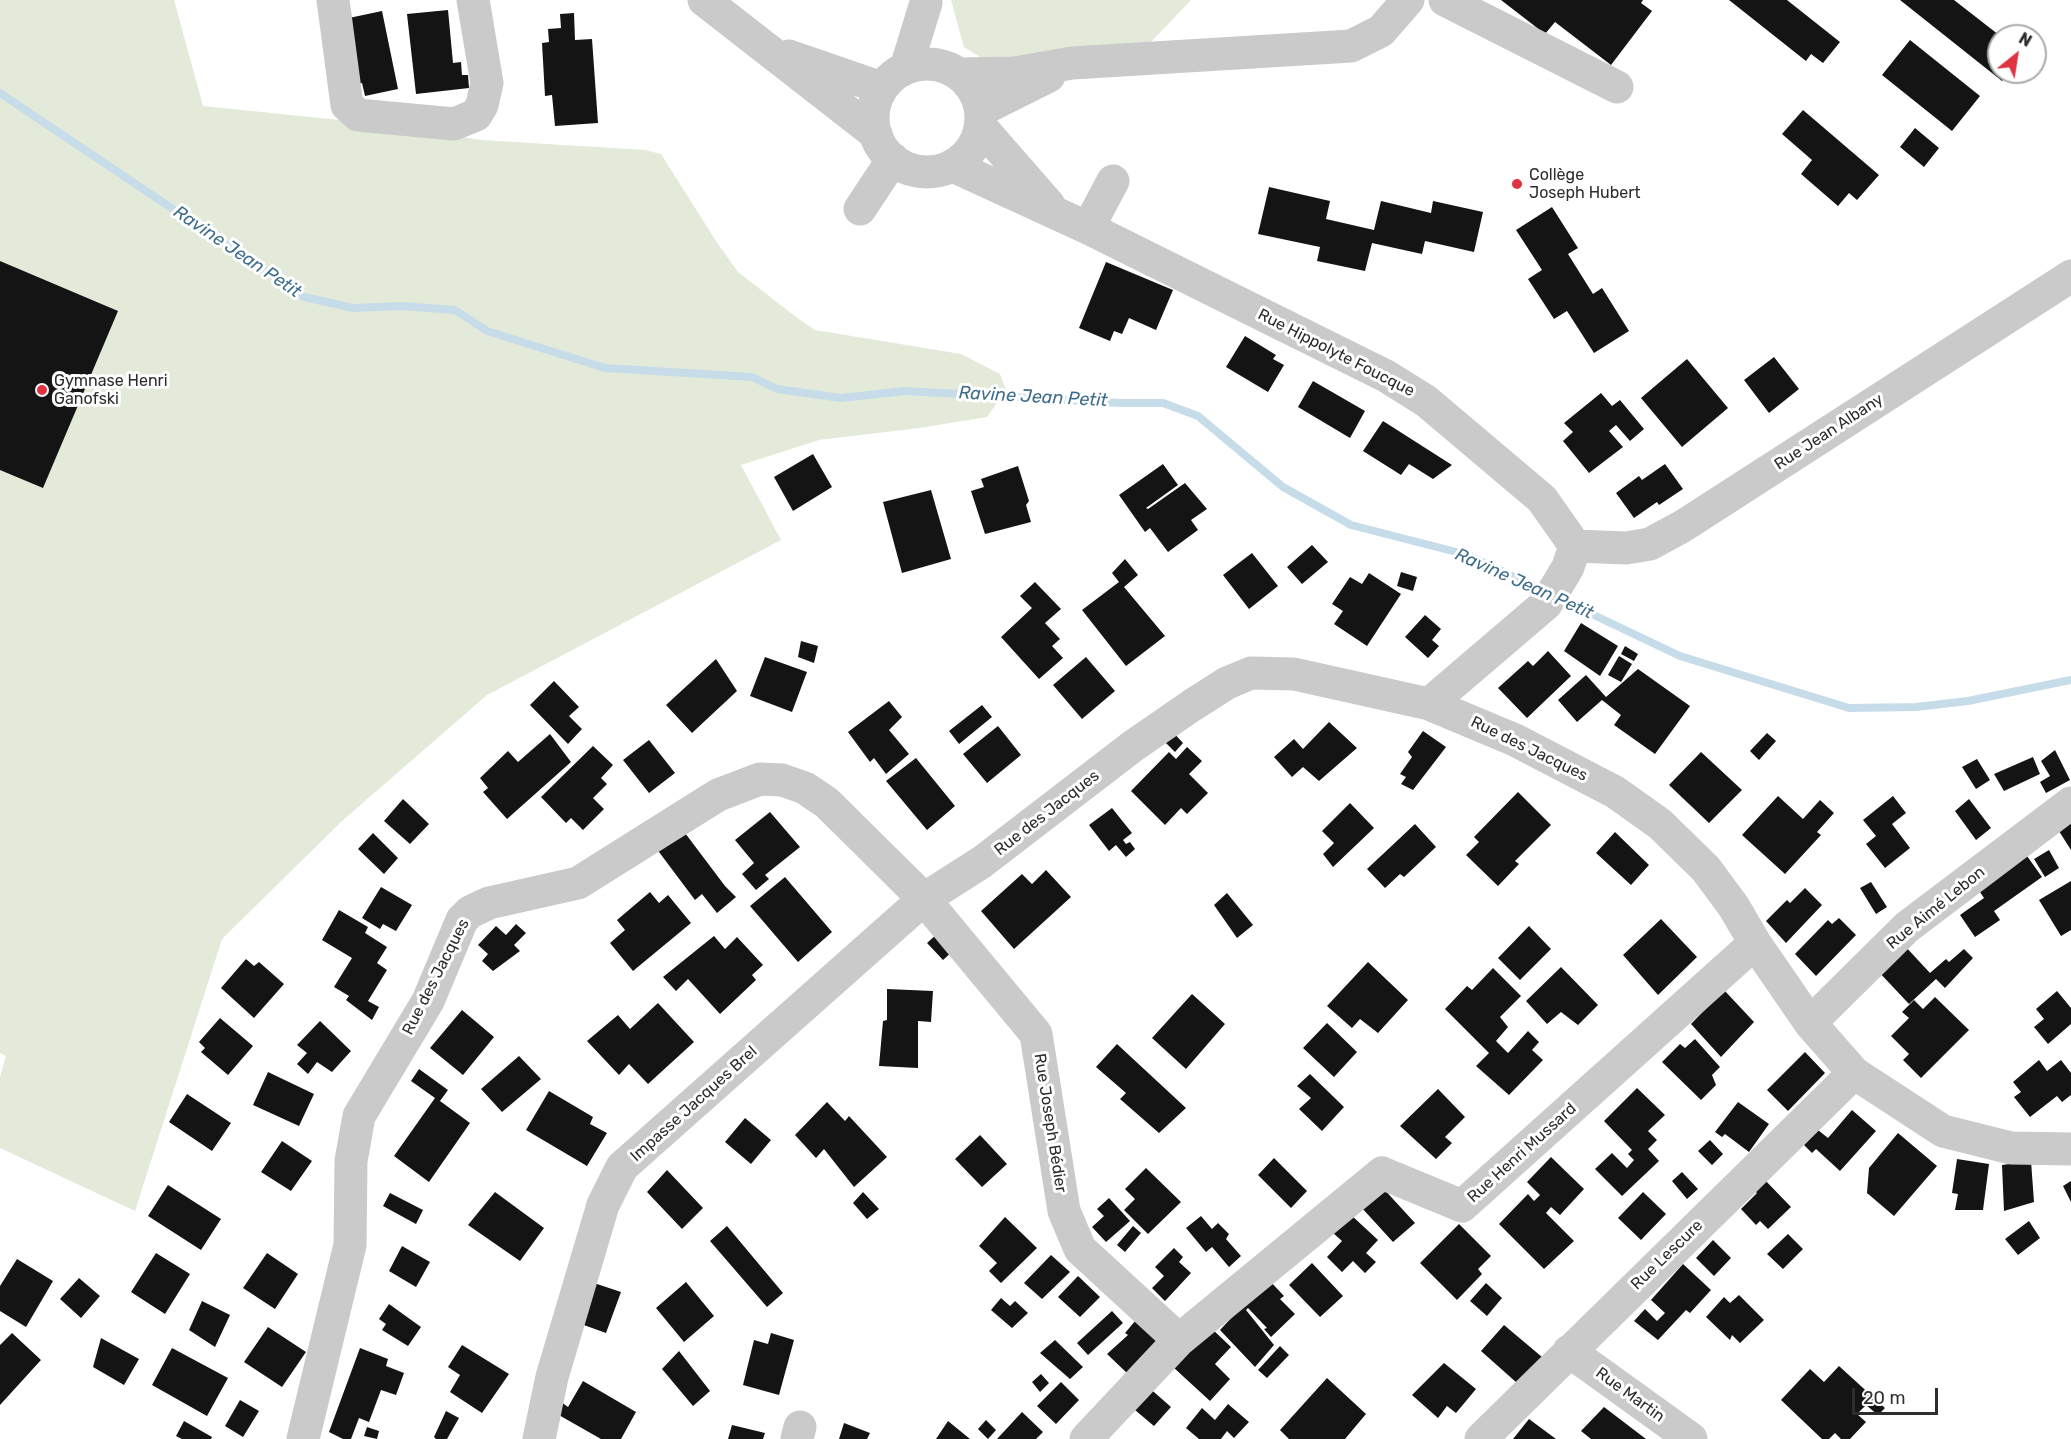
<!DOCTYPE html>
<meta charset="utf-8">
<style>
body{margin:0}
#map{position:relative;width:2071px;height:1439px;overflow:hidden;background:#fff;font-family:Rubik,sans-serif}
canvas{display:block}
.north{position:absolute;left:1987px;top:24px;width:60px;height:60px;box-sizing:border-box;background:#fff;border:2px solid #ababab;border-radius:50%;rotate:30deg;font-size:16px;font-weight:700;line-height:24px;text-align:center;color:#2d2d2d}
.north::after{content:'';display:block;margin:auto;width:21px;height:27px;background:#df3341;clip-path:polygon(50% 0,100% 100%,50% 72%,0 100%)}
.scale{position:absolute;left:1852px;top:1388px;width:86px;height:27px;box-sizing:border-box;border:3px solid #2d2d2d;border-top:0;padding-left:8px;font-size:18px;line-height:21px;white-space:nowrap;color:#2d2d2d;-webkit-text-stroke:4px #fff;paint-order:stroke}
</style>
<div id="map">
<canvas width="2071" height="1439"></canvas>
<div class="north">N</div>
<div class="scale">20 m</div>
</div>
<script>
const g = document.querySelector('canvas').getContext('2d');
g.lineJoin = 'round';
function fill(path, color) {
  g.fillStyle = color;
  g.fill(path, 'evenodd');
}
function poly(rows) {
  const path = new Path2D();
  for (const r of rows) {
    if (r.length === 3) {
      path.moveTo(r[0] + r[2], r[1]);
      path.arc(r[0], r[1], r[2], 0, 2 * Math.PI);
      continue;
    }
    path.moveTo(r[0], r[1]);
    for (let i = 2; i < r.length; i += 2) path.lineTo(r[i], r[i + 1]);
  }
  return path;
}
function trace(path, color, width, dash) {
  g.strokeStyle = color;
  g.lineWidth = width;
  g.lineCap = dash ? 'butt' : 'round';
  g.setLineDash(dash || []);
  g.stroke(path);
}
function write(font, color, halo, rows, align = 'center') {
  g.font = font + ' Rubik,sans-serif';
  g.lineWidth = 6;
  g.setLineDash([]);
  g.textBaseline = 'middle';
  g.strokeStyle = halo;
  g.fillStyle = color;
  for (const [text, x, y, turn = 0] of rows) {
    g.save();
    g.translate(x, y);
    g.rotate((+turn || 0) * Math.PI / 180);
    g.textAlign = isNaN(turn) ? turn : align;
    if (halo) g.strokeText(text, 0, 0);
    g.fillText(text, 0, 0);
    g.restore();
  }
}
fill(poly([
 [0,0,174,0,203,106,388,125,481,140,645,150,661,154,716,241,738,272,796,317,815,330,961,354,1000,374,1006,390,987,417,919,428,819,440,741,465,781,540,487,695,342,821,222,939,135,1211,0,1148,0,1077,6,1056,0,1053],
 [951,0,1191,0,1150,43,986,61,964,47]
]), '#e3eada');
trace(poly([
 [0,93,304,297,353,308,401,306,455,310,487,331,605,368,752,377,777,389,841,398,905,391,1121,403,1163,403,1198,416,1283,487,1351,525,1468,555,1546,592],
 [1558,598,1680,656,1849,708,1916,707,1968,701,2071,680]
]), '#c7dce9', 8);
fill(poly([
 [1501,0,1643,0,1641,3,1652,11,1611,65,1555,22,1545,34],
 [1729,0,1787,0,1840,42,1823,63,1811,54,1806,61],
 [1900,0,1954,0,1999,35,1999,72,2010,72,2002,81],
 [448,10,453,63,461,62,462,75,468,75,469,88,416,94,407,14],
 [382,11,398,89,365,96,362,83,355,85,349,18],
 [574,13,575,40,592,39,598,123,555,126,552,95,545,96,542,43,549,42,548,29,561,28,560,14],
 [1910,40,1980,96,1952,131,1882,75],
 [1803,110,1879,175,1857,200,1849,193,1838,206,1801,174,1812,160,1782,134],
 [1915,128,1939,148,1924,167,1900,147],
 [1269,187,1330,201,1326,219,1374,230,1381,201,1431,213,1433,201,1483,212,1474,252,1425,241,1422,254,1372,243,1365,271,1317,261,1320,247,1258,234],
 [1552,207,1578,248,1568,254,1593,294,1602,288,1629,331,1594,353,1567,311,1554,319,1528,279,1542,270,1516,230],
 [0,261,118,311,43,488,0,470],
 [1106,262,1173,290,1156,330,1129,318,1122,334,1114,331,1110,341,1079,328],
 [1245,336,1276,355,1273,359,1284,365,1268,392,1226,367],
 [1774,357,1799,389,1769,413,1744,380],
 [1687,359,1728,408,1682,447,1641,398],
 [1313,381,1365,411,1350,438,1298,407],
 [1601,393,1612,406,1620,400,1644,429,1630,441,1616,425,1609,431,1623,447,1589,473,1563,441,1573,432,1564,423],
 [1383,421,1452,465,1433,479,1409,464,1401,475,1363,451],
 [813,454,832,487,793,511,774,477],
 [1163,464,1178,485,1146,508,1148,509,1185,483,1207,509,1191,520,1198,530,1168,552,1150,528,1145,532,1119,495],
 [1665,464,1683,489,1659,505,1657,502,1634,518,1616,493,1639,476,1642,480],
 [1018,466,1029,501,1026,505,1031,522,985,534,971,491,984,487,981,479],
 [931,490,951,559,902,573,883,502],
 [1312,545,1328,562,1302,584,1287,567],
 [1252,553,1278,586,1249,609,1223,575],
 [1125,559,1138,575,1124,587,1165,636,1126,666,1082,610,1119,582,1112,573],
 [1401,572,1417,577,1413,591,1397,586],
 [1369,573,1401,594,1367,646,1334,624,1343,611,1332,604,1350,577,1362,584],
 [1035,582,1061,609,1045,623,1060,639,1052,646,1063,658,1039,679,1001,637,1032,608,1020,596],
 [1425,615,1441,629,1432,640,1439,646,1428,658,1405,637],
 [1581,623,1618,646,1600,676,1564,651],
 [801,641,818,646,814,663,798,657],
 [1625,646,1638,654,1634,661,1621,654],
 [1548,651,1571,676,1527,718,1498,688,1528,661,1533,666],
 [1619,656,1632,664,1621,682,1608,675],
 [765,657,807,672,792,712,750,696],
 [1086,657,1115,691,1082,719,1053,685],
 [716,659,737,691,692,733,666,705],
 [1638,669,1690,706,1655,754,1614,725,1621,715,1602,700,1577,722,1558,700,1586,675,1606,697],
 [554,681,579,707,569,716,582,729,568,744,530,705],
 [889,701,902,717,889,730,909,754,886,774,874,758,870,762,848,732],
 [982,705,992,717,959,744,949,731],
 [1329,722,1357,748,1319,781,1303,767,1292,777,1274,757,1294,739,1303,749],
 [998,726,1021,755,987,783,963,754],
 [1170,729,1183,743,1175,752,1161,738],
 [1423,731,1446,747,1413,790,1401,784,1406,777,1400,774,1412,757,1408,752],
 [1767,733,1776,741,1759,760,1750,751],
 [550,734,571,762,507,819,483,792,488,788,480,778,508,751,518,762],
 [649,740,675,773,649,793,623,760],
 [593,746,613,765,601,778,607,784,593,798,604,809,583,830,571,818,566,823,541,797],
 [1187,747,1202,761,1189,774,1208,793,1187,814,1181,808,1165,825,1131,791,1169,752,1176,759],
 [2055,750,2070,780,2046,793,2040,782,2050,776,2041,761],
 [1701,752,1742,790,1709,823,1669,785],
 [2033,757,2040,774,2004,791,1994,774],
 [916,758,955,806,927,830,886,781],
 [1977,759,1990,780,1976,789,1962,767],
 [1518,792,1551,825,1515,861,1519,864,1498,886,1466,855,1479,842,1474,837],
 [1778,796,1803,819,1820,800,1834,813,1817,832,1821,835,1785,874,1742,835],
 [1893,796,1906,813,1892,824,1910,848,1885,868,1866,844,1876,836,1863,820],
 [403,799,429,824,410,844,384,821],
 [1969,799,1991,828,1976,840,1955,811],
 [1350,803,1374,828,1333,867,1323,854,1334,843,1322,831],
 [1112,808,1132,833,1123,840,1126,844,1130,842,1135,849,1126,857,1116,845,1109,851,1089,825],
 [770,812,800,847,765,875,769,879,756,890,742,874,754,863,735,840],
 [2071,820,2071,850,2057,828],
 [1415,824,1436,847,1404,877,1400,874,1385,888,1367,869],
 [682,829,725,886,736,897,717,913,702,894,695,900,656,848],
 [1615,832,1649,865,1631,885,1596,853],
 [373,833,398,858,384,874,358,849],
 [2022,849,2042,877,1994,911,2000,920,1975,937,1960,915,1984,898,1972,880],
 [2049,850,2059,868,2045,877,2034,859],
 [1046,870,1071,897,1014,949,981,911,1022,874,1032,884],
 [785,877,832,932,798,962,750,906],
 [2071,881,2071,930,2061,936,2039,900],
 [1871,882,1887,907,1876,914,1860,888],
 [381,887,412,905,396,931,383,924,380,929,362,918],
 [1805,888,1822,905,1786,943,1766,921,1787,900,1790,903],
 [650,892,659,903,668,895,691,923,633,971,610,943,625,930,617,920],
 [1227,893,1253,925,1237,938,1214,905],
 [339,910,368,927,365,933,387,947,377,963,387,970,368,1001,379,1007,372,1020,346,1000,349,996,334,987,352,958,322,940],
 [1839,918,1856,935,1816,976,1795,954,1828,920,1832,924],
 [1661,919,1697,957,1658,995,1623,955],
 [516,924,526,933,514,945,520,951,493,971,482,961,488,954,478,945,496,926,506,935],
 [1529,926,1551,949,1520,980,1498,958],
 [937,934,953,951,943,960,927,943],
 [714,936,725,949,737,937,763,965,752,975,756,980,720,1014,688,979,676,991,663,977],
 [1904,945,1930,973,1946,959,1949,962,1964,949,1973,958,1945,988,1936,979,1909,1004,1877,970],
 [246,959,254,966,259,962,284,984,254,1018,221,988],
 [1368,962,1408,1000,1378,1033,1360,1019,1352,1028,1327,1006],
 [1561,967,1598,1005,1578,1025,1561,1012,1547,1024,1526,1001],
 [1493,968,1521,996,1500,1017,1508,1027,1496,1041,1508,1053,1528,1031,1539,1042,1532,1050,1543,1060,1509,1095,1476,1066,1489,1053,1445,1009,1467,986,1472,990],
 [887,989,933,991,931,1022,918,1021,918,1068,879,1066,883,1021,887,1020],
 [1724,990,1754,1022,1721,1057,1691,1024],
 [2057,991,2071,1008,2071,1024,2048,1044,2034,1027,2044,1019,2036,1009],
 [1192,994,1225,1024,1186,1069,1152,1038],
 [1935,997,1969,1030,1921,1078,1903,1060,1909,1054,1891,1036,1909,1018,1902,1012,1914,1000,1923,1009],
 [658,1003,694,1042,648,1084,629,1064,619,1075,587,1041,618,1015,630,1029],
 [462,1010,494,1037,463,1075,430,1048],
 [220,1018,253,1046,228,1075,201,1052,205,1048,199,1042],
 [320,1021,351,1051,332,1072,317,1062,308,1074,297,1064,307,1053,297,1045],
 [1327,1023,1357,1052,1334,1077,1303,1048],
 [1695,1039,1720,1067,1712,1075,1716,1085,1701,1100,1662,1062,1680,1044,1685,1048],
 [1117,1044,1186,1108,1159,1133,1120,1099,1126,1093,1096,1067],
 [1805,1052,1825,1073,1788,1111,1767,1090],
 [519,1056,541,1079,502,1112,481,1089],
 [2039,1060,2047,1071,2061,1060,2071,1073,2071,1095,2062,1102,2057,1096,2030,1117,2014,1097,2021,1092,2013,1082],
 [419,1069,448,1090,440,1101,470,1123,429,1182,394,1156,435,1098,411,1081],
 [268,1072,314,1094,299,1126,253,1105],
 [1310,1074,1344,1107,1322,1131,1299,1109,1311,1098,1297,1086],
 [1637,1088,1665,1115,1648,1131,1657,1140,1648,1149,1659,1161,1622,1196,1595,1169,1612,1153,1627,1168,1634,1160,1628,1154,1632,1150,1604,1121],
 [1438,1089,1465,1117,1445,1137,1452,1143,1436,1159,1400,1126],
 [549,1091,593,1117,590,1124,607,1133,587,1166,526,1130],
 [187,1094,231,1123,212,1151,169,1122],
 [827,1102,845,1121,849,1116,887,1157,854,1187,824,1149,816,1158,795,1135],
 [1738,1102,1769,1124,1749,1152,1725,1134,1722,1137,1715,1132],
 [1852,1110,1876,1131,1840,1171,1816,1149,1812,1153,1804,1145,1818,1130,1828,1138],
 [745,1118,771,1140,751,1164,725,1142],
 [1898,1133,1937,1166,1894,1216,1867,1193,1869,1168],
 [980,1135,1007,1164,982,1187,955,1159],
 [1710,1140,1723,1154,1712,1165,1698,1151],
 [282,1141,312,1161,291,1191,261,1172],
 [1551,1157,1584,1189,1560,1215,1551,1207,1546,1213,1574,1241,1544,1269,1499,1224,1528,1194,1534,1201,1540,1195,1527,1182],
 [1274,1158,1307,1191,1291,1208,1258,1175],
 [1957,1159,1989,1164,1983,1210,1955,1210,1958,1194,1952,1193],
 [2031,1161,2034,1202,2004,1211,2002,1165],
 [1146,1168,1181,1202,1148,1234,1124,1210,1135,1199,1125,1189],
 [667,1170,703,1208,682,1229,647,1192],
 [1682,1172,1698,1189,1687,1199,1672,1181],
 [1762,1177,1791,1207,1768,1229,1760,1221,1756,1225,1741,1209,1757,1193,1751,1188],
 [2071,1181,2071,1202,2063,1186],
 [168,1185,221,1219,201,1250,148,1216],
 [1382,1187,1415,1223,1393,1242,1361,1207],
 [495,1192,544,1228,520,1261,468,1225],
 [863,1192,879,1209,867,1219,853,1203],
 [1643,1192,1666,1214,1641,1240,1618,1218],
 [390,1193,423,1210,416,1224,383,1206],
 [1109,1198,1130,1221,1106,1242,1092,1227,1104,1216,1097,1209],
 [1350,1214,1378,1240,1366,1253,1376,1262,1365,1273,1353,1261,1342,1272,1327,1257,1342,1241,1332,1232],
 [1201,1216,1212,1229,1218,1223,1229,1234,1226,1239,1241,1256,1229,1267,1212,1247,1206,1252,1186,1228],
 [1005,1217,1037,1248,1001,1283,989,1271,997,1263,979,1246],
 [2029,1221,2040,1238,2018,1255,2005,1239],
 [1459,1224,1491,1256,1478,1269,1482,1274,1457,1300,1420,1263],
 [727,1226,783,1293,767,1307,710,1241],
 [1133,1226,1141,1233,1125,1252,1117,1245],
 [1788,1234,1803,1249,1783,1269,1767,1254],
 [1713,1240,1731,1258,1714,1276,1696,1258],
 [402,1246,430,1262,416,1287,389,1271],
 [1174,1248,1183,1257,1179,1262,1191,1273,1165,1301,1152,1288,1164,1276,1155,1267],
 [156,1253,190,1274,165,1314,131,1292],
 [267,1253,298,1274,275,1309,243,1288],
 [1051,1255,1070,1272,1042,1299,1024,1283],
 [17,1259,53,1281,26,1327,0,1311,0,1286],
 [1312,1263,1343,1296,1320,1317,1289,1285],
 [1683,1264,1711,1290,1690,1313,1686,1310,1658,1340,1634,1321,1645,1309,1657,1321,1665,1313,1651,1300],
 [1078,1276,1100,1297,1080,1317,1058,1297],
 [79,1278,100,1296,81,1318,60,1299],
 [1268,1279,1284,1296,1280,1299,1295,1314,1271,1337,1264,1329,1267,1328,1248,1308,1246,1310,1274,1345,1255,1367,1220,1330],
 [591,1282,621,1292,606,1333,581,1324],
 [686,1282,714,1316,684,1342,656,1308],
 [1486,1283,1502,1298,1487,1316,1470,1301],
 [1739,1295,1764,1320,1740,1343,1732,1335,1730,1340,1706,1317,1724,1297,1730,1303],
 [1001,1298,1010,1306,1015,1301,1028,1313,1012,1328,991,1310],
 [202,1301,230,1315,215,1347,189,1330],
 [389,1304,421,1327,408,1346,382,1330,386,1324,379,1319],
 [1112,1311,1123,1323,1088,1355,1077,1343],
 [1136,1320,1158,1340,1128,1374,1107,1354,1128,1335,1125,1333],
 [1504,1325,1542,1357,1517,1383,1481,1351],
 [268,1327,306,1352,282,1387,244,1362],
 [1210,1327,1231,1347,1215,1364,1230,1379,1210,1401,1173,1367],
 [12,1333,41,1360,0,1405,0,1345],
 [771,1333,794,1340,779,1395,743,1385,754,1340,768,1344],
 [101,1338,139,1359,124,1385,93,1367],
 [1055,1340,1083,1367,1070,1379,1040,1353],
 [462,1345,509,1374,482,1413,450,1392,460,1375,448,1367],
 [1280,1346,1289,1355,1267,1378,1258,1370],
 [172,1348,228,1378,207,1416,152,1385],
 [360,1348,388,1359,386,1366,404,1373,396,1395,381,1390,369,1422,359,1418,351,1439,343,1439,329,1432],
 [679,1351,710,1391,693,1406,662,1369],
 [1444,1363,1476,1389,1456,1413,1447,1406,1438,1418,1412,1395],
 [1839,1366,1885,1408,1878,1415,1866,1405,1857,1414,1866,1422,1850,1439,1841,1439,1835,1433,1829,1439,1822,1439,1781,1400,1810,1369,1824,1382],
 [1041,1374,1049,1383,1040,1392,1032,1382],
 [1327,1378,1366,1414,1345,1439,1289,1439,1280,1430],
 [583,1381,636,1412,621,1439,601,1439,550,1410,557,1399,568,1407],
 [1061,1382,1079,1400,1056,1424,1037,1406],
 [1146,1385,1171,1407,1154,1426,1129,1405],
 [240,1400,259,1411,243,1437,225,1426],
 [1228,1404,1249,1422,1234,1438,1227,1431,1221,1439,1199,1439,1186,1428,1202,1408,1215,1420],
 [1604,1407,1646,1439,1591,1439,1581,1431],
 [446,1411,459,1418,447,1439,436,1439,434,1437],
 [1022,1412,1043,1432,1036,1439,997,1439],
 [1529,1419,1556,1439,1513,1439],
 [986,1420,996,1430,988,1439,978,1429],
 [184,1421,212,1437,211,1439,182,1439,176,1436],
 [948,1421,970,1439,936,1439],
 [844,1423,870,1433,867,1439,839,1439],
 [732,1425,765,1433,763,1439,728,1439],
 [367,1427,379,1431,377,1439,364,1436]
]), '#141414');
trace(poly([
 [333,0,347,105,358,115,454,124,476,115,482,105,487,83,473,0],
 [704,0,876,134],
 [1445,0,1617,87],
 [789,56,882,88],
 [927,118,54],
 [906,68,926,3],
 [958,74,1015,73,1072,63,1351,46,1381,31,1408,0],
 [981,110,1049,76],
 [981,127,1049,205],
 [953,166,1088,228,1386,376,1426,401,1542,499,1575,546,1568,567,1546,604,1429,704],
 [860,209,893,159],
 [1088,228,1113,181],
 [1575,546,1626,548,1650,544,1683,526,2071,276],
 [1810,1023,1907,927,2071,803],
 [1569,1351,1691,1439],
 [303,1439,350,1245,351,1161,359,1116,428,1001,462,920,470,912,489,903,578,883,718,795,760,779,782,780,805,788,827,803,924,899,1036,1034,1064,1211,1080,1249,1179,1340],
 [539,1439,552,1377,603,1205,622,1167,924,899,982,862,1133,746,1191,706,1227,683,1251,673,1294,674,1429,704,1515,740,1615,792,1660,824,1706,869,1734,907,1755,943,1810,1023,1854,1073,1943,1131,2011,1148,2071,1149],
 [797,1439,800,1427],
 [1086,1439,1179,1340,1382,1173,1462,1206,1755,943],
 [1481,1439,1854,1073]
]), '#cacaca', 33);
for (const [x, y, r, color] of [
 [1517,184,6,"#df3341"],
 [42,390,6,"#df3341"]
]) {
  const dot = new Path2D();
  dot.arc(x, y, r, 0, 2 * Math.PI);
  g.fillStyle = color;
  g.fill(dot);
  trace(dot, '#fff', 2);
}
write('16px', '#2d2d2d', '#fff', [
 ["Collège",1529,175],
 ["Joseph Hubert",1529,193],
 ["Gymnase Henri",54,381],
 ["Ganofski",54,399]
], 'left');
write('16px', '#2d2d2d', '#fff', [
 ["Rue Hippolyte Foucque",1336,353,27],
 ["Rue Jean Albany",1829,432,-33],
 ["Rue des Jacques",1529,749,26],
 ["Rue des Jacques",1047,813,-38],
 ["Rue Aimé Lebon",1936,908,-39],
 ["Rue des Jacques",436,977,-63],
 ["Impasse Jacques Brel",694,1104,-42],
 ["Rue Joseph Bédier",1050,1123,81],
 ["Rue Henri Mussard",1522,1153,-42],
 ["Rue Lescure",1667,1255,-44],
 ["Rue Martin",1630,1395,36]
]);
write('italic 18px', '#3e6e8b', '#fff', [
 ["Ravine Jean Petit",237,252,34],
 ["Ravine Jean Petit",1033,397,3],
 ["Ravine Jean Petit",1524,584,24]
]);
</script>
